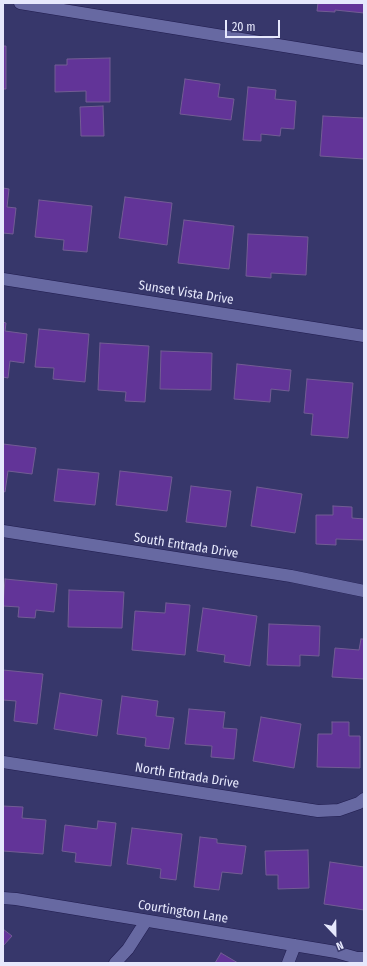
<!DOCTYPE html>
<style>
body{margin:0}
#map{position:relative;width:367px;height:966px;overflow:hidden;background:#37376b;font-family:"Fira Sans Condensed",sans-serif}
canvas{display:block}
.frame{position:absolute;inset:0;border:4px solid #e6e8fc;pointer-events:none}
.north{position:absolute;left:315px;top:914px;width:40px;height:40px;-webkit-text-stroke:3px #37376b;paint-order:stroke;rotate:158deg;font-size:11px;font-weight:700;line-height:16px;text-align:center;color:#e6e8fc}
.north::after{content:'';display:block;margin:auto;width:14px;height:18px;background:#e6e8fc;clip-path:polygon(50% 0,100% 100%,50% 72%,0 100%)}
.scale{position:absolute;left:225px;top:20px;width:55px;height:18px;box-sizing:border-box;border:2px solid #e6e8fc;border-top:0;padding-left:5px;font-size:12px;line-height:14px;white-space:nowrap;color:#e6e8fc;-webkit-text-stroke:3px #37376b;paint-order:stroke}
</style>
<div id="map">
<canvas width="367" height="966"></canvas>
<div class="frame"></div>
<div class="north">N</div>
<div class="scale">20 m</div>
</div>
<script>
const g = document.querySelector('canvas').getContext('2d');
g.lineJoin = 'round';
function fill(path, color) {
  g.fillStyle = color;
  g.fill(path, 'evenodd');
}
function poly(rows) {
  const path = new Path2D();
  for (const r of rows) {
    path.moveTo(r[0], r[1]);
    for (let i = 2; i < r.length; i += 2) path.lineTo(r[i], r[i + 1]);
  }
  return path;
}
function trace(path, color, width, dash) {
  g.strokeStyle = color;
  g.lineWidth = width;
  g.lineCap = dash ? 'butt' : 'round';
  g.setLineDash(dash || []);
  g.stroke(path);
}
function write(font, color, halo, rows, align = 'center') {
  g.font = font + ' "Fira Sans Condensed",sans-serif';
  g.lineWidth = 4;
  g.setLineDash([]);
  g.textBaseline = 'middle';
  g.strokeStyle = halo;
  g.fillStyle = color;
  for (const [text, x, y, turn = 0] of rows) {
    g.save();
    g.translate(x, y);
    g.rotate((+turn || 0) * Math.PI / 180);
    g.textAlign = isNaN(turn) ? turn : align;
    if (halo) g.strokeText(text, 0, 0);
    g.fillText(text, 0, 0);
    g.restore();
  }
}
const building = poly([
 [318,3,364,3,364,13,335,10,335,12,317,11,318,3],
 [3,46,6,46,6,89,3,89,3,46],
 [110,58,110,102,86,102,86,91,55,92,55,65,67,65,67,59,110,58],
 [185,79,220,84,218,97,234,99,231,120,180,114,185,79],
 [248,87,276,90,275,99,296,101,294,129,281,128,280,136,261,134,261,141,243,140,248,87],
 [103,106,104,136,81,136,80,107,103,106],
 [323,116,364,118,364,159,320,156,323,116],
 [3,188,9,189,7,207,16,208,13,234,3,233,3,188],
 [125,197,172,203,167,245,119,238,125,197],
 [39,200,92,206,87,252,63,250,64,240,35,237,39,200],
 [184,220,234,226,229,269,178,263,184,220],
 [248,234,308,237,306,275,271,273,271,278,246,276,248,234],
 [3,322,6,323,5,331,27,334,24,363,10,361,8,378,3,377,3,322],
 [39,329,89,334,85,382,53,379,54,368,35,367,39,329],
 [100,343,149,346,145,402,125,401,126,392,98,390,100,343],
 [161,351,212,353,211,390,160,389,161,351],
 [237,364,291,370,289,391,271,389,270,402,234,399,237,364],
 [307,379,353,383,348,438,311,435,313,414,304,413,307,379],
 [3,444,36,448,32,474,8,471,5,492,3,491,3,444],
 [58,469,99,473,95,505,54,501,58,469],
 [120,471,172,477,167,511,116,505,120,471],
 [191,486,231,491,226,527,186,522,191,486],
 [257,487,302,494,295,533,251,526,257,487],
 [333,506,352,507,352,518,364,519,364,540,336,539,336,545,316,544,316,515,333,515,333,506],
 [5,579,57,584,54,612,36,610,35,618,18,617,19,607,3,606,5,579],
 [69,590,124,592,122,628,68,627,69,590],
 [166,603,190,605,185,655,132,650,135,611,165,613,166,603],
 [203,608,257,616,250,666,224,662,225,655,197,651,203,608],
 [269,624,320,626,319,656,300,655,300,666,267,665,269,624],
 [361,639,364,639,364,679,332,677,335,648,359,650,361,639],
 [3,670,43,674,37,724,14,721,16,701,3,700,3,670],
 [60,693,102,700,97,736,54,729,60,693],
 [122,696,158,701,156,716,174,718,169,749,145,746,146,738,117,734,122,696],
 [189,709,225,712,223,728,237,729,234,759,211,757,212,746,185,744,189,709],
 [261,717,301,724,294,768,253,761,261,717],
 [332,722,349,722,349,736,360,736,360,768,317,767,318,734,332,734,332,722],
 [3,806,23,807,22,818,46,820,43,854,3,851,3,806],
 [98,821,116,823,111,866,75,862,76,853,62,851,65,825,97,829,98,821],
 [132,828,182,834,176,880,160,878,161,869,127,864,132,828],
 [200,837,217,839,217,843,246,846,242,874,222,872,219,890,194,887,200,837],
 [308,850,309,888,278,889,278,875,266,875,265,851,308,850],
 [330,862,364,867,364,910,324,904,330,862],
 [3,929,12,936,3,946,3,929],
 [221,953,238,963,215,963,221,953]
]);
fill(building, '#623498');
trace(building, '#725c94', 1);
const minor = poly([
 [20,3,364,59],
 [3,279,364,336],
 [3,531,291,576,364,591],
 [3,762,318,811,339,810,359,803,364,799],
 [3,898,16,899,336,952,357,958,364,958],
 [115,963,128,949,146,921],
 [288,963,295,945]
]);
trace(minor, '#201c4e', 13);
trace(minor, '#6769a2', 12);
write('13px', '#e6e8fc', '#37376b', [
 ["Sunset Vista Drive",186,293,9],
 ["South Entrada Drive",186,546,9],
 ["North Entrada Drive",187,776,9],
 ["Courtington Lane",183,912,9]
]);
</script>
